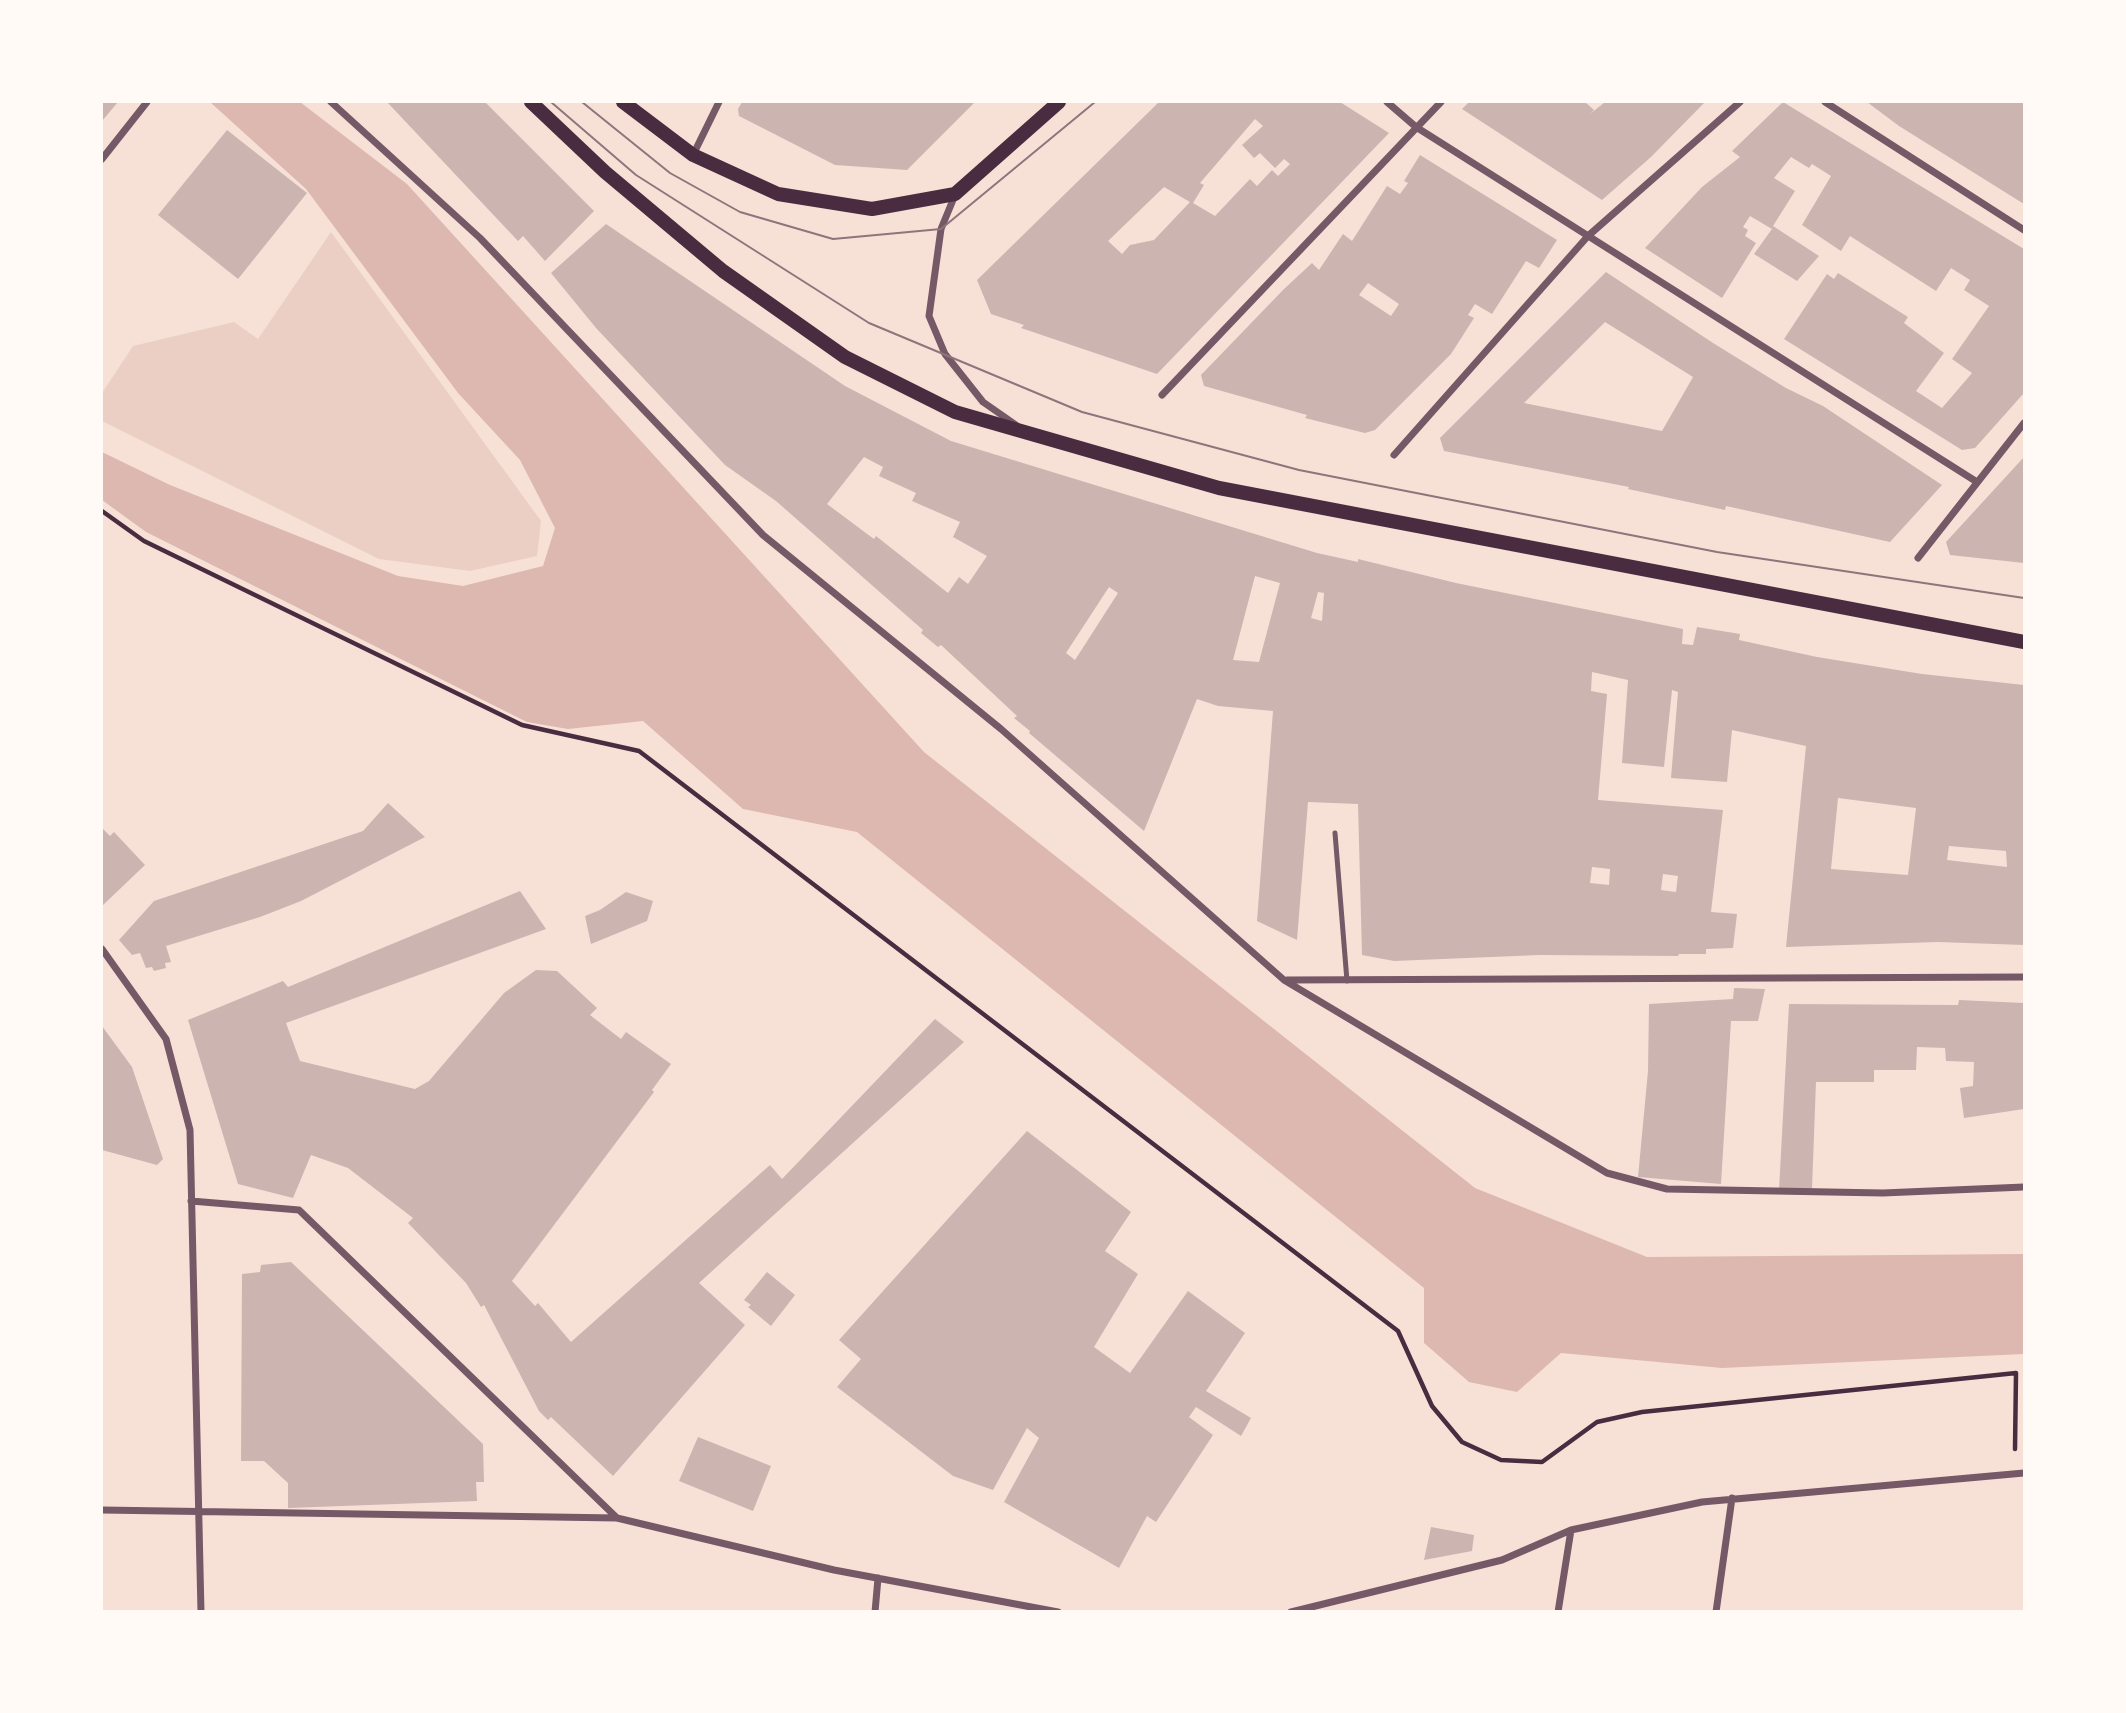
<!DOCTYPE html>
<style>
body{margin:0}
#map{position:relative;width:2126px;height:1713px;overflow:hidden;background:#f7e1d7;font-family:Roboto,sans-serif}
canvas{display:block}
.frame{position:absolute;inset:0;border:103px solid #fffaf5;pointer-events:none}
</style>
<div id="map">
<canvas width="2126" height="1713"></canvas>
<div class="frame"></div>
</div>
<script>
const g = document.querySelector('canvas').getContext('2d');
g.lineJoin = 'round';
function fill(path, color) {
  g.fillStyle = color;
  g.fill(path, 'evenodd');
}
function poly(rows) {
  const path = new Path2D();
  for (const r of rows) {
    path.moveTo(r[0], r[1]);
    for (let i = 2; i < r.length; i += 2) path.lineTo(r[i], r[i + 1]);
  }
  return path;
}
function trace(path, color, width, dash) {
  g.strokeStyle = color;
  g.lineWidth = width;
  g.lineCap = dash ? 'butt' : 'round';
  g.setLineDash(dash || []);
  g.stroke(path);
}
fill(poly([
 [331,232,541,521,537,556,470,571,379,559,102,421,102,393,133,346,234,322,258,339]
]), '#ebcfc5');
fill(poly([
 [210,102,300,102,407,184,924,752,1475,1188,1647,1257,2024,1254,2024,1354,1722,1368,1561,1353,1517,1392,1469,1382,1424,1343,1424,1288,857,832,743,809,643,721,568,729,527,722,146,532,102,500,102,452,170,485,398,576,463,586,543,566,555,528,520,460,458,393,306,189]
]), '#dcb8b0');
fill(poly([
 [102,102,118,102,102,121],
 [387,102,485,102,594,211,545,261,523,236,518,241],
 [742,102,975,102,907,170,835,165,739,116,738,109],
 [1159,102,1340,102,1389,133,1157,374,1021,328,1024,325,991,314,977,280],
 [1255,119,1263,126,1242,145,1254,158,1260,153,1275,168,1284,159,1290,164,1278,176,1272,170,1257,186,1250,179,1215,216,1193,203,1204,185,1200,183],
 [1164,187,1190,202,1154,240,1130,245,1122,254,1108,241],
 [1469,102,1585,102,1594,110,1590,114,1605,102,1705,102,1651,157,1602,200,1462,109],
 [1783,102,2024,249,2024,393,1975,448,1962,450,1784,339,1827,274,1834,279,1838,273,1908,317,1904,323,1944,353,1916,391,1942,408,1972,373,1952,359,1989,306,1964,290,1970,280,1951,268,1936,291,1850,236,1841,251,1802,225,1831,176,1812,164,1809,168,1791,157,1774,178,1795,191,1773,226,1819,256,1797,281,1754,254,1772,229,1750,216,1743,227,1748,230,1745,236,1756,243,1722,298,1645,248,1702,187,1740,157,1732,151],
 [1867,102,2024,102,2024,204,1899,126],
 [227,130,307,193,238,279,158,215],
 [1420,155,1557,240,1539,268,1526,261,1492,314,1475,304,1468,315,1474,318,1451,354,1375,430,1365,433,1305,418,1307,415,1204,386,1201,375,1284,289,1312,263,1319,270,1343,234,1352,241,1387,186,1400,194,1408,183,1404,181],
 [1368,283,1399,304,1391,316,1359,295],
 [606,224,845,386,951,441,1317,553,1358,562,1358,559,1456,583,1683,629,1682,644,1693,645,1697,627,1740,634,1739,640,1817,657,1922,674,2024,685,2024,945,1938,942,1786,947,1806,746,1732,730,1727,782,1671,778,1678,692,1672,690,1664,767,1622,763,1628,680,1592,672,1591,691,1607,694,1598,800,1723,810,1711,912,1737,914,1733,948,1706,949,1706,954,1679,954,1678,956,1540,955,1394,961,1362,955,1358,804,1308,802,1297,940,1257,921,1273,711,1218,706,1197,699,1144,831,1029,733,1030,731,1014,718,1017,716,941,645,938,647,921,633,923,630,776,501,725,465,596,328,551,273],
 [864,457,883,467,879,476,916,493,912,501,960,522,953,537,987,556,968,584,959,577,948,593,876,536,874,539,827,504],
 [1255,576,1280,583,1259,662,1233,660],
 [1109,587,1118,593,1075,660,1066,653],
 [1318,592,1324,593,1322,621,1311,618],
 [1838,798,1916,808,1908,875,1831,869],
 [1949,846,2006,851,2007,867,1947,860],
 [1592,867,1610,869,1609,885,1590,883],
 [1663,874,1678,876,1676,892,1661,890],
 [1606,272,1713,343,1786,388,1823,406,1942,485,1890,542,1726,506,1725,510,1628,489,1629,487,1444,451,1440,438],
 [1605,322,1693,377,1662,431,1524,403],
 [2024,457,2024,563,1950,555,1946,542],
 [388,803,425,837,301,901,260,917,166,946,171,962,165,963,166,968,154,971,152,967,146,968,140,953,132,955,119,940,154,901,363,831],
 [102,828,110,836,114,832,145,865,102,906],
 [520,891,546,929,286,1023,300,1061,415,1089,429,1081,504,993,536,970,557,971,597,1008,590,1015,621,1039,626,1032,671,1064,652,1090,654,1092,512,1281,535,1306,538,1303,571,1342,770,1165,782,1179,935,1019,964,1042,699,1283,745,1325,613,1476,551,1417,548,1420,539,1411,484,1305,481,1307,466,1283,408,1223,413,1218,348,1168,311,1155,293,1198,238,1184,188,1020,283,981,288,987],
 [626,892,653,901,647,921,591,944,585,916,600,910],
 [1734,988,1765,989,1758,1021,1731,1021,1721,1184,1638,1177,1648,1071,1649,1004,1733,999],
 [1959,1000,2024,1003,2024,1109,1964,1118,1960,1088,1973,1086,1974,1062,1946,1061,1945,1048,1917,1047,1916,1070,1874,1070,1874,1082,1816,1082,1812,1189,1779,1190,1789,1004,1958,1005],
 [102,1026,132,1067,163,1159,157,1165,102,1150],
 [1027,1131,1131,1212,1105,1251,1138,1274,1094,1347,1130,1373,1188,1291,1245,1333,1206,1391,1251,1418,1241,1436,1196,1407,1189,1417,1213,1435,1156,1522,1147,1516,1119,1568,1004,1502,1039,1438,1027,1428,993,1490,953,1476,837,1387,861,1359,839,1340],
 [291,1262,483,1444,484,1482,476,1482,477,1501,288,1508,288,1483,264,1461,241,1461,242,1274,260,1272,261,1265],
 [767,1272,795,1295,771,1326,748,1307,751,1305,744,1300],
 [698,1437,771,1466,753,1511,679,1481],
 [1431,1527,1474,1535,1472,1551,1424,1560]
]), '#ccb4b1');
trace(poly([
 [102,511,144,541,522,725,639,751,1398,1331,1432,1406,1462,1442,1501,1460,1542,1462,1597,1422,1642,1412,2016,1373,2015,1449]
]), '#4a2c40', 4.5);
trace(poly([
 [1335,833,1347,981]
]), '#755966', 5);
trace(poly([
 [331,102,480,238,763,535,1001,729,1284,980,1607,1173,1667,1189,1883,1193,2024,1187],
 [1387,102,1416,127,1977,482],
 [1825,102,2024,230],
 [693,155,719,102],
 [102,159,147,102],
 [955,195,941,229,929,316,945,354,983,402,1016,425],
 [1162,395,1441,102],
 [1394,455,1588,236,1740,102],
 [1918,558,2024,423],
 [102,949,166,1039,190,1130,201,1612],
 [1287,980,2024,977],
 [191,1201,299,1210,617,1518],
 [102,1510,617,1518,834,1570,1058,1612],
 [875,1612,878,1578],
 [1291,1612,1502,1560,1571,1530,1702,1502,2024,1473],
 [1558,1612,1571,1530],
 [1716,1612,1732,1498]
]), '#755966', 7);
trace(poly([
 [531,102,605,172,723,271,845,357,955,412,1219,488,2024,642],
 [623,102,693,155,778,194,872,209,955,194,1059,102]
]), '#4a2c40', 14);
trace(poly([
 [551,102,636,175,869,323,1082,412,1299,470,1717,552,2024,598],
 [582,102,670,173,740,212,833,239,941,229,1095,102]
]), '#8f747c', 2);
</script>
